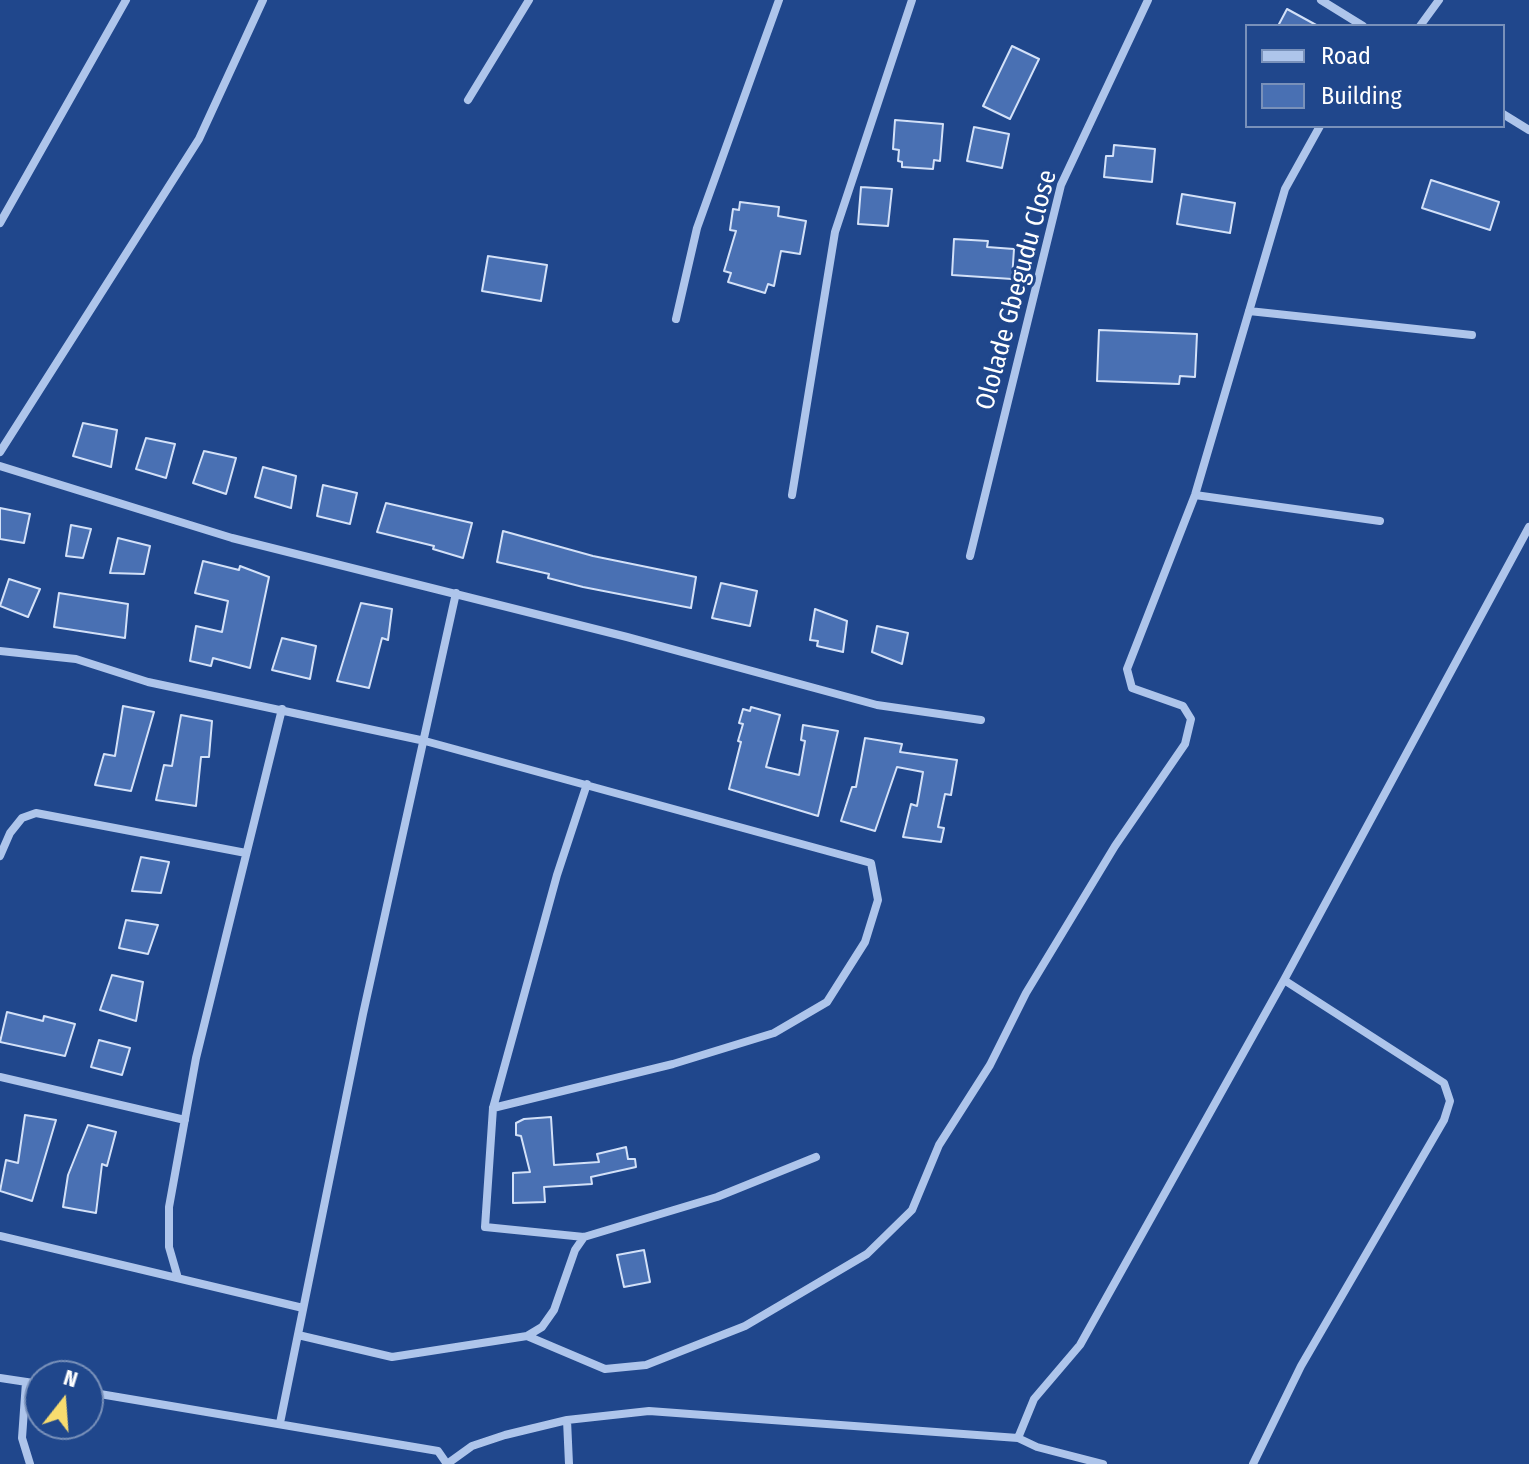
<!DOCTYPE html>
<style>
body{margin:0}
#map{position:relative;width:1529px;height:1464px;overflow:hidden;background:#20478c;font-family:"Fira Sans Condensed",sans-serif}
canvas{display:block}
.legend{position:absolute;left:1245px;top:24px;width:260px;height:104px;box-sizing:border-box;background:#20478c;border:2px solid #7991ba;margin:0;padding:10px 14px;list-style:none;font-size:24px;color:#fff}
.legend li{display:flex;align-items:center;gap:16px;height:40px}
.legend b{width:40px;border:2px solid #7991ba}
.north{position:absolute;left:24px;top:1360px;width:80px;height:80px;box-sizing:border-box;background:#20478c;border:2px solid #7991ba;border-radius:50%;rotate:17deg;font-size:22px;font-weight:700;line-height:32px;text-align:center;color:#fff}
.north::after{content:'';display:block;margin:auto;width:28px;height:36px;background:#f8dc6f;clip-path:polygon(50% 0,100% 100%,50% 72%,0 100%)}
</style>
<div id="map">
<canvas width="1529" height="1464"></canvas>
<ul class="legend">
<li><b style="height:10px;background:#aec5eb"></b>Road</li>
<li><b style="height:22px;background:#4970b3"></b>Building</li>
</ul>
<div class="north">N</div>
</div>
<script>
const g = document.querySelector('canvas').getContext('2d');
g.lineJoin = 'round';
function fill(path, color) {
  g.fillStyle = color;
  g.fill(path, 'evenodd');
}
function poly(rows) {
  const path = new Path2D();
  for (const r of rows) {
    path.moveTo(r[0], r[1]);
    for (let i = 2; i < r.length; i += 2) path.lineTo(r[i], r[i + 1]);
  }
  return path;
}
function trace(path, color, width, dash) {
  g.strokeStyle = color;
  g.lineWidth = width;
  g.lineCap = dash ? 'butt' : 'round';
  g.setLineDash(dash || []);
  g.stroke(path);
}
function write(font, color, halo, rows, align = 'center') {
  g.font = font + ' "Fira Sans Condensed",sans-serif';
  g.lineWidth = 6;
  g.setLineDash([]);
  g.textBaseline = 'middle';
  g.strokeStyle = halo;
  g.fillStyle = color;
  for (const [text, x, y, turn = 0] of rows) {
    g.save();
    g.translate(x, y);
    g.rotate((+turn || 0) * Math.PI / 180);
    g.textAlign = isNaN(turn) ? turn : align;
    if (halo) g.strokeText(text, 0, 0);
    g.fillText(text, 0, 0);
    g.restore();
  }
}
const building = poly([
 [1287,9,1318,26,1278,26,1287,9],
 [1012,46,1039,59,1010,119,983,106,1012,46],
 [895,120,943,124,940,161,934,160,933,169,902,167,902,162,898,161,899,150,893,149,895,120],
 [974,127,1009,134,1002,168,967,161,974,127],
 [1114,145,1155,149,1152,182,1104,177,1106,156,1113,156,1114,145],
 [1431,180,1499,202,1490,230,1422,208,1431,180],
 [861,187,892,189,888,226,858,224,861,187],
 [1182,194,1235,203,1230,233,1177,224,1182,194],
 [740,202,779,207,778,216,806,221,800,254,781,251,774,286,768,284,765,293,728,282,731,273,724,271,736,231,730,230,733,209,739,210,740,202],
 [954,239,988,241,987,247,1014,249,1012,279,952,275,954,239],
 [488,256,547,265,541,301,482,291,488,256],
 [1099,330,1197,334,1195,377,1180,376,1179,384,1097,381,1099,330],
 [83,423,117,430,111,467,73,456,83,423],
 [146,438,175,444,166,478,136,469,146,438],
 [204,451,236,458,226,494,193,483,204,451],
 [263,467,296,476,291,508,255,497,263,467],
 [323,485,357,493,350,524,317,516,323,485],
 [386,503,472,523,463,558,433,549,434,546,377,532,386,503],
 [0,508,30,514,24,543,0,539,0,508],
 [71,525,91,529,83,558,66,556,71,525],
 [503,531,593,556,696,577,691,608,583,587,548,578,549,574,497,562,503,531],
 [118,538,150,546,144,574,110,573,118,538],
 [203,561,239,570,240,566,269,577,250,668,213,658,211,666,190,661,196,626,222,632,228,601,195,593,203,561],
 [9,579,40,589,28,617,0,606,9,579],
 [721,583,757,591,750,626,712,618,721,583],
 [59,593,128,604,125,638,54,627,59,593],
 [361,603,392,609,388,640,382,638,369,688,337,681,361,603],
 [815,609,847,621,843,652,817,646,818,641,810,640,815,609],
 [877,626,908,633,902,664,872,652,877,626],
 [282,638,316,646,310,679,272,670,282,638],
 [123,706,154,712,131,791,95,785,104,754,115,756,123,706],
 [751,707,780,715,766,767,799,775,805,741,801,740,803,725,838,731,818,816,729,789,741,742,738,741,743,724,739,723,743,709,750,711,751,707],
 [181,715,212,721,209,757,201,757,196,806,156,800,164,765,172,766,181,715],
 [865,738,902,744,900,752,957,760,951,795,945,794,938,827,944,828,941,842,903,837,911,804,917,806,923,772,897,767,875,831,841,821,852,787,856,787,865,738],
 [141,857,169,862,161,893,132,891,141,857],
 [126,920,158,925,148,954,119,948,126,920],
 [112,975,143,982,136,1021,100,1010,112,975],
 [7,1012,43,1021,44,1016,75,1024,65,1056,0,1042,7,1012],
 [99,1040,130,1048,122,1075,91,1067,99,1040],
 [25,1115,56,1120,32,1201,0,1191,6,1160,18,1163,25,1115],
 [551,1117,554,1165,599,1162,597,1154,626,1147,628,1159,635,1159,636,1167,591,1177,592,1184,544,1187,545,1202,513,1203,513,1173,530,1172,521,1136,516,1135,516,1123,524,1119,551,1117],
 [88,1125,116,1132,107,1166,102,1164,96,1213,63,1207,68,1175,88,1125],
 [644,1250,650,1282,624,1287,617,1255,644,1250]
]);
fill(building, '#4970b3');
trace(building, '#d3e1f8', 2);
trace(poly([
 [1321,0,1363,26],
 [1420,26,1439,0],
 [468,100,529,0],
 [1503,114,1529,130],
 [0,223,126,0],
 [1249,311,1472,335],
 [676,319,697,228,779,0],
 [0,452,199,139,263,0],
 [0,466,232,538,627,637,877,705,981,720],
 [792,495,835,232,912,0],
 [1195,495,1380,521],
 [970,556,1061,185,1148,0],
 [0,651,76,659,148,682,425,741,871,863,878,900,865,942,827,1002,774,1033,673,1064,493,1108],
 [587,784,557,875,493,1108,485,1227,584,1237,717,1197,816,1157],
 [0,856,10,833,22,818,36,813,246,853],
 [0,1077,185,1120],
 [0,1236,303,1308],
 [178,1278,169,1247,169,1207,196,1058,282,709],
 [298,1335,392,1357,527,1336,542,1327,554,1310,575,1250,584,1237],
 [527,1336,605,1369,646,1365,745,1326,867,1254,912,1210,939,1145,990,1065,1026,993,1115,846,1185,744,1191,719,1183,706,1132,688,1127,669,1195,495,1285,189,1320,126],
 [0,1378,40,1384],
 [26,1382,22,1438,30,1464],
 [88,1392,438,1451,447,1464,472,1446,505,1435,567,1420,649,1411,1018,1438,1037,1447,1103,1464],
 [567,1420,569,1464],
 [280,1423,363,1014,456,593],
 [1018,1438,1034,1399,1080,1345,1284,980,1529,527],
 [1253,1464,1301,1366,1444,1120,1450,1101,1444,1083,1284,980]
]), '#aec5eb', 8);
write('26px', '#fff', '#20478c', [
 ["Ololade Gbegudu Close",1017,290,-75]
]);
</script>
